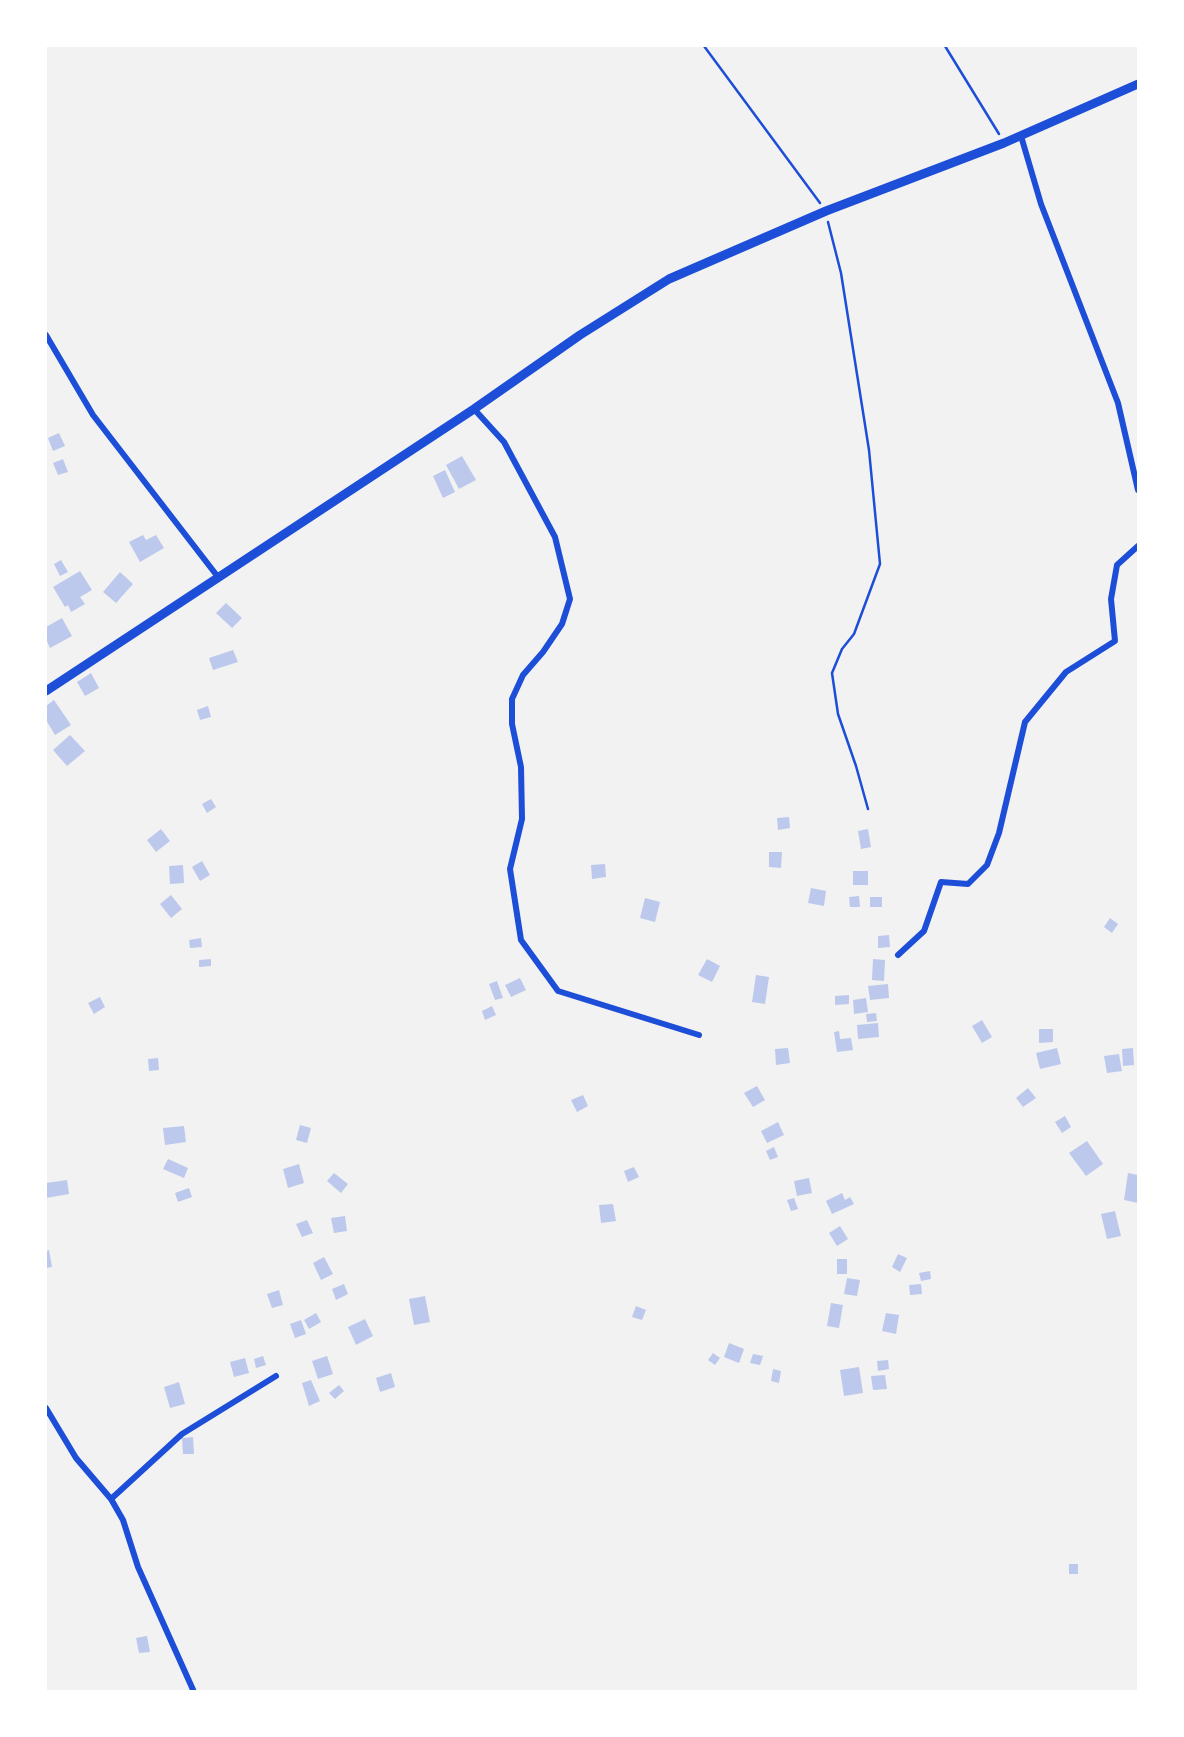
<!DOCTYPE html>
<style>
body{margin:0}
#map{position:relative;width:1184px;height:1737px;overflow:hidden;background:#f2f2f2;font-family:"Work Sans",sans-serif}
canvas{display:block}
.frame{position:absolute;inset:0;border:47px solid #fff;pointer-events:none}
</style>
<div id="map">
<canvas width="1184" height="1737"></canvas>
<div class="frame"></div>
</div>
<script>
const g = document.querySelector('canvas').getContext('2d');
g.lineJoin = 'round';
function fill(path, color) {
  g.fillStyle = color;
  g.fill(path, 'evenodd');
}
function poly(rows) {
  const path = new Path2D();
  for (const r of rows) {
    path.moveTo(r[0], r[1]);
    for (let i = 2; i < r.length; i += 2) path.lineTo(r[i], r[i + 1]);
  }
  return path;
}
function trace(path, color, width, dash) {
  g.strokeStyle = color;
  g.lineWidth = width;
  g.lineCap = dash ? 'butt' : 'round';
  g.setLineDash(dash || []);
  g.stroke(path);
}
fill(poly([
 [59,433,65,446,53,451,48,438],
 [462,456,476,480,459,489,446,465],
 [63,459,68,472,58,475,53,463],
 [445,470,455,492,443,498,433,476],
 [143,535,146,540,156,535,164,548,140,562,129,542],
 [61,560,68,572,60,576,54,564],
 [80,571,92,590,80,597,85,604,71,612,68,605,65,607,53,587],
 [120,572,133,584,116,603,103,592],
 [226,603,242,618,232,628,216,613],
 [62,618,72,636,50,648,46,639,46,627],
 [233,650,238,662,213,670,209,658],
 [91,673,99,688,85,696,77,682],
 [54,700,71,725,55,735,46,720,46,706],
 [208,706,211,717,200,720,197,710],
 [70,735,85,751,67,766,53,750],
 [211,799,216,807,207,813,202,804],
 [789,817,790,828,778,830,777,818],
 [161,829,170,841,156,852,147,840],
 [868,829,871,847,861,849,858,831],
 [769,852,782,852,781,868,769,867],
 [202,861,210,875,200,881,192,867],
 [605,864,606,877,592,879,591,865],
 [183,865,184,883,170,884,169,866],
 [853,871,868,871,868,885,853,885],
 [811,888,826,891,824,906,808,903],
 [171,895,182,909,171,918,160,904],
 [859,896,860,907,850,907,849,897],
 [870,897,882,897,882,907,870,907],
 [645,898,660,902,655,922,640,918],
 [1110,918,1118,924,1112,933,1104,927],
 [889,935,890,947,878,948,878,936],
 [201,938,202,947,190,948,189,940],
 [211,959,211,966,199,967,199,960],
 [707,959,720,966,712,982,698,975],
 [873,959,885,960,884,981,872,980],
 [756,975,769,977,765,1004,752,1002],
 [520,978,526,990,511,997,505,985],
 [497,981,503,998,495,1000,489,984],
 [888,984,889,998,870,1000,868,986],
 [849,995,849,1004,835,1005,835,996],
 [100,997,105,1007,94,1014,88,1003],
 [866,998,868,1012,854,1014,853,1000],
 [492,1006,496,1015,485,1020,482,1011],
 [876,1013,877,1021,867,1022,866,1014],
 [982,1020,992,1037,982,1043,972,1026],
 [878,1023,879,1037,858,1039,857,1025],
 [1039,1029,1053,1029,1053,1042,1039,1043],
 [839,1031,840,1039,851,1038,853,1050,837,1052,834,1032],
 [788,1048,790,1063,776,1065,775,1049],
 [1057,1048,1061,1064,1040,1069,1036,1053],
 [1133,1048,1134,1065,1123,1066,1122,1049],
 [1119,1054,1122,1071,1107,1073,1104,1056],
 [158,1058,159,1070,149,1071,148,1059],
 [757,1086,765,1100,753,1107,744,1093],
 [1028,1088,1036,1098,1023,1107,1016,1098],
 [583,1095,588,1106,577,1112,571,1100],
 [1065,1116,1071,1127,1062,1133,1055,1122],
 [778,1122,784,1135,767,1143,761,1131],
 [300,1125,311,1128,307,1143,296,1140],
 [184,1126,186,1142,165,1145,163,1128],
 [1087,1141,1103,1164,1086,1176,1069,1153],
 [774,1147,778,1157,770,1160,766,1151],
 [168,1159,188,1168,184,1178,163,1169],
 [299,1164,304,1183,288,1188,283,1169],
 [634,1167,639,1177,628,1182,624,1171],
 [334,1173,348,1184,341,1193,327,1181],
 [1128,1173,1138,1175,1138,1203,1124,1200],
 [809,1178,812,1193,797,1196,794,1181],
 [67,1180,69,1194,46,1198,46,1183],
 [189,1188,192,1197,178,1202,175,1193],
 [842,1193,845,1200,850,1197,854,1204,832,1214,826,1201],
 [794,1198,798,1209,791,1211,787,1200],
 [613,1204,616,1221,601,1223,599,1205],
 [1115,1211,1121,1236,1107,1239,1101,1214],
 [345,1216,347,1231,334,1233,331,1218],
 [307,1220,313,1233,302,1237,296,1224],
 [840,1226,848,1239,837,1246,829,1233],
 [49,1250,52,1267,46,1268,46,1251],
 [898,1254,907,1258,900,1272,892,1267],
 [324,1257,333,1274,321,1280,313,1263],
 [837,1259,847,1259,847,1274,837,1274],
 [930,1271,931,1279,921,1281,919,1273],
 [847,1278,860,1280,857,1296,844,1294],
 [344,1284,348,1294,336,1300,332,1289],
 [921,1284,922,1294,910,1295,909,1285],
 [279,1290,283,1305,272,1308,267,1294],
 [425,1296,430,1322,414,1325,409,1299],
 [831,1303,843,1305,839,1328,827,1326],
 [636,1306,646,1310,642,1320,632,1317],
 [316,1313,321,1322,309,1329,304,1320],
 [886,1313,899,1315,896,1334,882,1331],
 [365,1319,373,1336,356,1345,348,1327],
 [301,1320,306,1334,295,1338,290,1324],
 [729,1343,744,1349,739,1363,724,1357],
 [713,1353,720,1358,715,1365,708,1360],
 [753,1354,763,1356,760,1365,750,1363],
 [263,1356,266,1365,256,1368,254,1359],
 [327,1356,333,1374,318,1379,312,1361],
 [245,1358,249,1373,234,1377,230,1362],
 [888,1360,889,1369,878,1371,877,1361],
 [859,1367,863,1393,844,1396,840,1370],
 [773,1369,781,1371,779,1383,771,1381],
 [391,1373,395,1387,380,1392,376,1378],
 [885,1375,887,1389,873,1390,871,1376],
 [311,1380,320,1401,309,1406,302,1383],
 [179,1382,185,1404,170,1408,164,1387],
 [339,1385,344,1391,335,1399,329,1393],
 [193,1437,194,1454,183,1454,182,1438],
 [1069,1564,1078,1564,1078,1574,1069,1574],
 [147,1636,150,1652,139,1653,136,1638]
]), '#bdc9ec');
trace(poly([
 [704,46,820,203],
 [945,46,999,134],
 [828,222,841,273,869,450,880,564,854,634,842,649,832,673,838,714,856,766,868,809]
]), '#1d4ed8', 2.5);
trace(poly([
 [1021,136,1041,204,1118,403,1138,490],
 [46,335,93,415,218,577],
 [474,409,504,442,555,537,570,599,562,624,543,652,523,675,512,699,512,724,521,767,522,819,510,869,521,940,558,991,699,1035],
 [898,955,924,931,941,882,968,884,987,865,999,833,1025,722,1066,672,1115,641,1111,599,1117,565,1138,546],
 [46,1408,76,1458,111,1499,123,1520,138,1567,194,1692],
 [111,1499,182,1434,276,1376]
]), '#1d4ed8', 6);
trace(poly([
 [46,691,474,409,580,335,669,279,826,211,1004,143,1138,84]
]), '#1d4ed8', 9);
</script>
